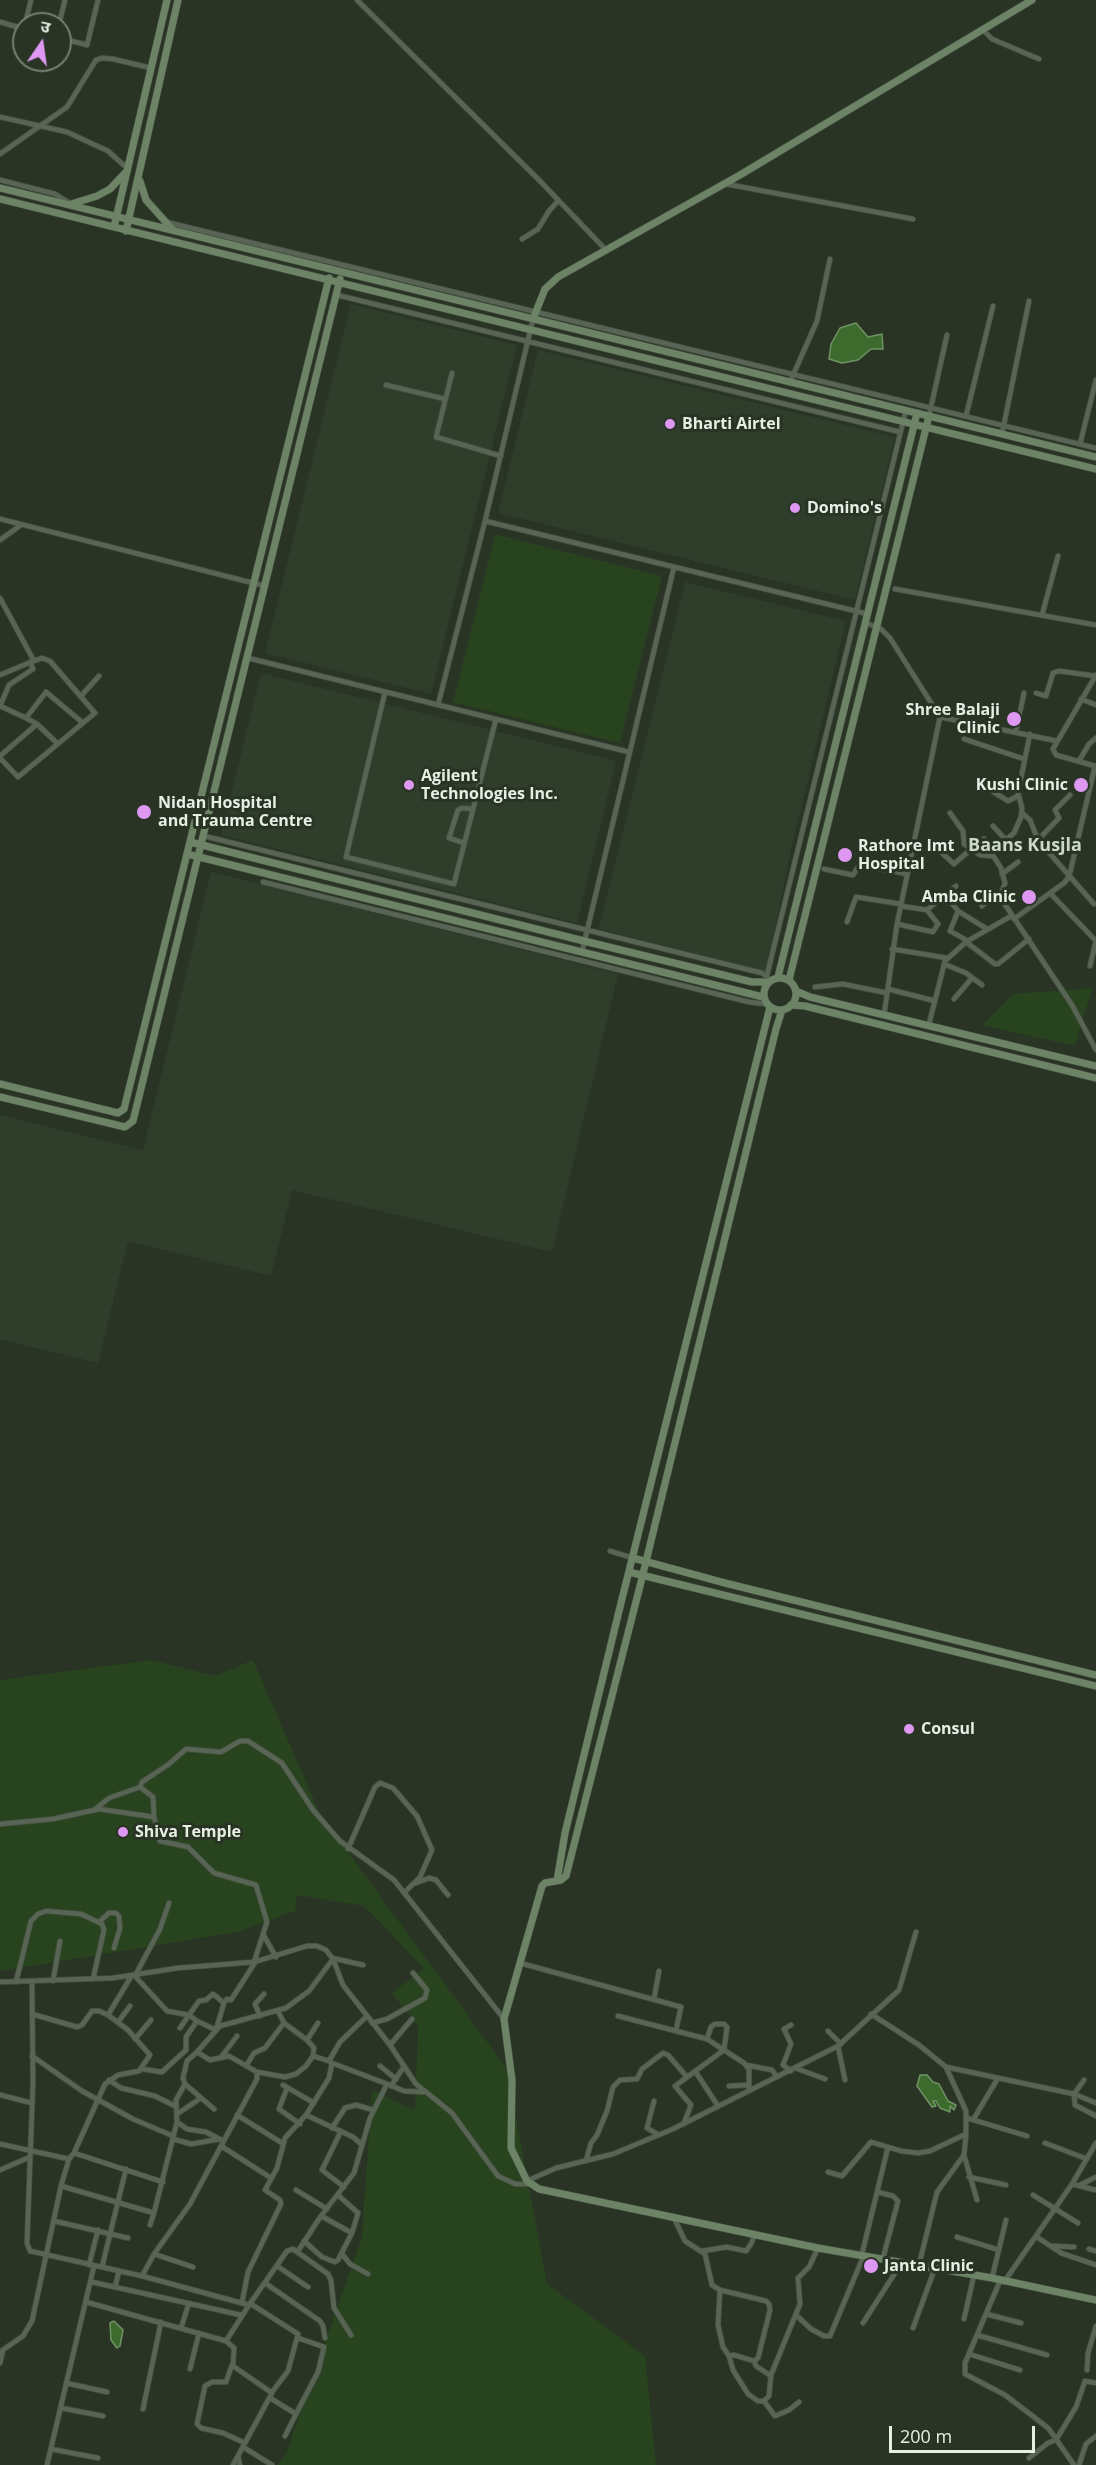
<!DOCTYPE html>
<meta charset="utf-8">
<style>
body{margin:0}
#map{position:relative;width:1096px;height:2465px;overflow:hidden;background:#293425;font-family:"Open Sans","Noto Sans Devanagari",sans-serif}
canvas{display:block}
.north{position:absolute;left:12px;top:12px;width:60px;height:60px;box-sizing:border-box;background:#293425;border:2px solid #757f72;border-radius:50%;rotate:13deg;font-size:16px;font-weight:700;line-height:24px;text-align:center;color:#e7efe5}
.north::after{content:'';display:block;margin:auto;width:21px;height:27px;background:#de98f2;clip-path:polygon(50% 0,100% 100%,50% 72%,0 100%)}
.scale{position:absolute;left:889px;top:2426px;width:146px;height:27px;box-sizing:border-box;border:3px solid #e7efe5;border-top:0;padding-left:8px;font-size:18px;line-height:21px;white-space:nowrap;color:#e7efe5;-webkit-text-stroke:4px #293425;paint-order:stroke}
</style>
<div id="map">
<canvas width="1096" height="2465"></canvas>
<div class="north">उ</div>
<div class="scale">200 m</div>
</div>
<script>
const g = document.querySelector('canvas').getContext('2d');
g.lineJoin = 'round';
function fill(path, color) {
  g.fillStyle = color;
  g.fill(path, 'evenodd');
}
function poly(rows) {
  const path = new Path2D();
  for (const r of rows) {
    if (r.length === 3) {
      path.moveTo(r[0] + r[2], r[1]);
      path.arc(r[0], r[1], r[2], 0, 2 * Math.PI);
      continue;
    }
    path.moveTo(r[0], r[1]);
    for (let i = 2; i < r.length; i += 2) path.lineTo(r[i], r[i + 1]);
  }
  return path;
}
function trace(path, color, width, dash) {
  g.strokeStyle = color;
  g.lineWidth = width;
  g.lineCap = dash ? 'butt' : 'round';
  g.setLineDash(dash || []);
  g.stroke(path);
}
function write(font, color, halo, rows, align = 'center') {
  g.font = font + ' "Open Sans",sans-serif';
  g.lineWidth = 6;
  g.setLineDash([]);
  g.textBaseline = 'middle';
  g.strokeStyle = halo;
  g.fillStyle = color;
  for (const [text, x, y, turn = 0] of rows) {
    g.save();
    g.translate(x, y);
    g.rotate((+turn || 0) * Math.PI / 180);
    g.textAlign = isNaN(turn) ? turn : align;
    if (halo) g.strokeText(text, 0, 0);
    g.fillText(text, 0, 0);
    g.restore();
  }
}
fill(poly([
 [351,304,517,345,431,694,265,653],
 [538,350,895,437,855,600,498,513],
 [685,582,846,621,791,850,766,971,599,929],
 [261,673,616,761,577,923,221,835],
 [211,872,618,974,552,1252,292,1190,271,1276,128,1241,98,1363,0,1339,0,1115,143,1150]
]), '#2e3e2a');
fill(poly([
 [495,534,662,576,620,743,453,702],
 [1092,988,1075,1046,982,1025,1013,994],
 [152,1660,215,1676,253,1660,320,1814,507,2069,547,2284,645,2356,656,2465,277,2465,286,2454,362,2237,372,2090,415,2110,418,2026,392,1993,424,1968,364,1906,297,1895,295,1911,237,1932,0,1971,0,1680]
]), '#27441e');
const water = poly([
 [856,323,868,337,882,334,883,349,871,349,858,360,842,363,829,359,831,344,840,328,856,323],
 [920,2075,927,2075,933,2082,939,2084,948,2101,956,2105,954,2110,950,2106,950,2112,940,2108,936,2101,933,2101,936,2106,932,2107,917,2086,920,2075],
 [114,2321,123,2330,120,2346,117,2348,111,2340,110,2323,114,2321]
]);
fill(water, '#3d6b2e');
trace(water, '#709365', 1.5);
const street = poly([
 [357,0,540,181,606,250],
 [0,22,24,29],
 [25,24,31,0],
 [59,24,65,0],
 [983,30,992,39,1039,59],
 [60,38,87,45,98,0],
 [0,117,67,132,108,151,128,169],
 [0,154,67,107,96,60,102,58,113,59,151,68],
 [0,180,55,194,71,204],
 [726,184,913,219],
 [166,222,1096,448],
 [522,239,538,229,549,211,558,201],
 [337,295,900,432],
 [452,373,436,437,501,456],
 [790,382,817,321,830,259],
 [386,385,445,399],
 [929,416,947,335],
 [966,416,993,306],
 [1002,434,1029,301],
 [1080,444,1096,380],
 [0,519,265,586],
 [485,521,868,614],
 [0,540,21,525],
 [895,589,1096,625],
 [0,598,34,661,42,658,50,661,95,713,18,777,0,758],
 [1042,615,1058,556],
 [866,623,881,629,890,638,940,717,1057,741],
 [248,658,629,752],
 [0,675,31,662],
 [385,692,346,857,454,884,496,719],
 [1036,693,1046,696,1053,673,1059,671,1096,676],
 [81,696,99,676],
 [1081,699,1096,705],
 [438,705,485,521,533,319],
 [0,706,26,718,46,692,83,723],
 [0,706,9,685,33,669,30,662],
 [37,724,58,744],
 [1016,731,1024,693],
 [1030,734,1018,793,1022,808,1021,817,1014,833,993,850,992,854,1001,868,1005,883,1000,897,1072,1005,1096,1050],
 [964,739,1024,759],
 [0,756,37,724,26,718],
 [1079,761,1089,744,1096,738],
 [998,781,991,789,992,791,1008,801,1018,796],
 [950,813,963,831,964,844,980,855,992,856],
 [1022,813,1030,820,1038,840,1094,904],
 [993,826,1006,840],
 [204,836,762,973,771,980],
 [984,839,993,850],
 [1038,840,1059,818,1055,810,1070,795],
 [930,842,954,864,970,850],
 [464,843,449,838,458,810,462,808,473,809],
 [824,869,853,875,858,867,862,865,907,874],
 [1002,874,1018,862],
 [263,882,749,1002,766,1004],
 [1050,893,1096,941],
 [946,896,958,911,987,929],
 [982,906,992,897,1000,897],
 [927,910,956,886],
 [958,911,950,931,968,941],
 [1014,919,1064,883,1069,877,1095,766,1056,755,1053,749,1096,675],
 [847,922,856,897,901,904],
 [897,924,933,932,938,924,927,910,901,906],
 [966,942,995,964,998,964,1029,939],
 [892,949,947,958],
 [582,952,674,567],
 [944,964,966,973,982,985],
 [1090,966,1096,941],
 [767,975,906,410],
 [815,987,843,984,887,993],
 [888,989,935,1001],
 [954,999,972,978],
 [884,1015,897,924,940,717],
 [929,1024,945,961,966,942,1011,916],
 [610,1551,633,1558],
 [94,1810,109,1798,140,1787],
 [154,1817,153,1797,140,1787,142,1782,169,1764,186,1749,221,1752,240,1741,248,1741,282,1763,313,1810,340,1841,394,1880,504,2019],
 [0,1824,53,1819,99,1809,154,1817,160,1841,188,1847,214,1873,256,1885,267,1922,254,1962],
 [348,1849,375,1787,380,1783,393,1788,417,1816,432,1850,420,1877,404,1893],
 [416,1883,429,1878,436,1880,448,1895],
 [99,1922,109,1913,116,1913,119,1916,120,1928,114,1948],
 [263,1934,276,1957],
 [332,1958,363,1965],
 [520,1963,681,2007,676,2030],
 [136,1974,160,1929,169,1903],
 [134,1975,167,2011,189,2015,199,2001,206,2000,213,1994,224,2003],
 [53,1981,60,1941],
 [0,1982,113,1978,178,1968,254,1962,307,1946,317,1946,326,1950,333,1959,343,1985,390,2045,416,2084,452,2113,498,2176,515,2184,530,2184],
 [16,1982,31,1921,38,1914,46,1911,81,1914,102,1924,104,1930,93,1979],
 [32,1982,33,2083,27,2243,30,2251,142,2276,249,2305,287,2251,293,2249,328,2274,331,2280,334,2308,351,2335],
 [654,1999,659,1971],
 [32,2014,77,2027,82,2025,92,2011,99,2011,108,2015,128,2030,150,2055,139,2071,118,2075,105,2084,74,2153],
 [108,2015,132,1975],
 [260,2016,255,2004,264,1994],
 [618,2016,707,2039,744,2063,749,2069,749,2090],
 [197,2021,216,2030,224,2003,227,1999,231,2000,256,1961],
 [118,2022,130,2006],
 [284,2023,307,2040,314,2048,313,2056],
 [372,2023,387,2019,425,1998,427,1990,413,1973],
 [828,2031,841,2044],
 [135,2039,151,2020],
 [707,2039,711,2027,715,2024,724,2024,727,2027,724,2050],
 [307,2040,318,2023],
 [390,2045,412,2019],
 [838,2046,845,2080],
 [197,2052,220,2026,286,2008,309,1991,333,1959],
 [32,2056,82,2091,133,2119,173,2136],
 [222,2056,237,2036],
 [329,2061,340,2042,367,2016],
 [332,2063,387,2084],
 [746,2065,772,2070,777,2077],
 [246,2066,254,2053,265,2048,284,2023,278,2011],
 [380,2066,396,2079],
 [946,2067,1074,2094,1084,2080],
 [795,2068,825,2079],
 [142,2069,162,2072,186,2050,186,2037,197,2021,189,2015,180,2028],
 [695,2071,718,2106],
 [791,2071,783,2065,791,2044,784,2029,791,2025],
 [109,2080,121,2088,155,2096,175,2106],
 [185,2084,214,2109],
 [283,2085,314,2103],
 [391,2086,403,2068],
 [729,2086,749,2085],
 [287,2088,279,2109,300,2124],
 [0,2095,32,2103],
 [654,2101,647,2128,659,2135],
 [1096,2103,1074,2094,1075,2105,1096,2116],
 [177,2114,201,2098],
 [237,2115,282,2143],
 [967,2118,1027,2136],
 [973,2120,998,2078],
 [177,2122,187,2129,206,2132,223,2141],
 [684,2123,691,2105,675,2086,724,2050],
 [332,2128,345,2108,356,2105,373,2110],
 [341,2131,322,2170,344,2187],
 [966,2134,964,2155,977,2200],
 [173,2139,191,2144,220,2139],
 [1045,2143,1087,2159],
 [0,2144,69,2159,74,2153,163,2182],
 [221,2146,271,2178],
 [586,2161,591,2143,597,2135,607,2111,613,2087,620,2080,637,2079,642,2069,663,2053,668,2055,687,2077],
 [0,2170,30,2157],
 [828,2172,842,2176,871,2142,901,2151,918,2153,930,2151,966,2134,966,2111,946,2067,919,2045,871,2014],
 [969,2177,1006,2185],
 [527,2181,556,2168,613,2154,673,2129,838,2046,899,1990,916,1932],
 [1072,2184,1096,2190],
 [1080,2185,1096,2177],
 [61,2186,154,2213,177,2122,176,2100,185,2084,183,2078,187,2061,197,2052,210,2060,229,2056,257,2072,285,2077,296,2074,306,2066,313,2056,329,2061,332,2063,329,2078,306,2115,353,2137,361,2144],
 [296,2190,327,2209],
 [877,2192,893,2196,898,2201,883,2258],
 [338,2195,358,2213,352,2233],
 [1033,2195,1078,2223],
 [674,2218,685,2241,705,2254,712,2285,720,2290,766,2301,769,2304,770,2310,758,2358,754,2361],
 [54,2221,128,2238],
 [150,2225,154,2213],
 [957,2237,999,2250],
 [1037,2237,1061,2253,1096,2265],
 [304,2241,322,2257,335,2262,338,2260,352,2233,321,2216],
 [1052,2246,1074,2247],
 [1089,2249,1096,2251],
 [298,2251,321,2216,354,2173,370,2118,387,2084,404,2091,423,2092],
 [702,2251,727,2247,746,2251,751,2244,755,2234],
 [154,2254,193,2267],
 [342,2254,350,2264,368,2274],
 [862,2254,888,2147],
 [89,2265,98,2230],
 [919,2265,937,2192,964,2155],
 [277,2266,308,2287],
 [102,2267,126,2169],
 [142,2276,154,2254,190,2204,257,2079,257,2072],
 [992,2278,1006,2220],
 [1000,2281,965,2363,965,2374,1005,2395,1043,2424,1049,2429,1074,2465],
 [92,2282,241,2315],
 [1004,2282,1072,2184,1096,2143],
 [265,2283,320,2321,323,2326,325,2338],
 [115,2287,119,2271],
 [720,2290,718,2325,723,2347,729,2356,733,2370,748,2394,758,2401,764,2401,769,2396,771,2375,800,2304,798,2278,809,2267,818,2248],
 [86,2302,226,2341,234,2348,233,2366,272,2393,233,2465],
 [242,2303,248,2272,281,2204,280,2200,265,2190,277,2168,285,2138,306,2115],
 [251,2304,298,2334,288,2371,272,2392],
 [986,2314,1021,2323],
 [796,2315,811,2329,824,2336,830,2336,864,2255],
 [964,2319,974,2275],
 [863,2323,902,2262],
 [181,2328,189,2303],
 [913,2328,935,2268],
 [977,2335,1047,2355],
 [226,2341,249,2305],
 [0,2352,23,2336,32,2321,61,2186,69,2159],
 [969,2354,1020,2370],
 [729,2356,734,2355,754,2361,756,2366,771,2376],
 [0,2363,3,2350],
 [232,2365,226,2382,212,2382,205,2386,197,2424,201,2428,223,2433,245,2443],
 [190,2369,199,2333],
 [1087,2370,1088,2353,1096,2326],
 [66,2383,107,2392],
 [270,2398,296,2414,318,2372,324,2347,298,2338],
 [764,2401,775,2416,789,2410,799,2402],
 [61,2408,103,2416],
 [143,2409,161,2322],
 [285,2436,296,2414],
 [243,2447,272,2465],
 [51,2449,98,2458],
 [238,2456,240,2465],
 [1029,2458,1048,2443,1056,2440,1076,2407,1085,2381,1096,2383],
 [47,2465,94,2266],
 [1079,2465,1086,2444,1096,2436]
]);
const secondary = poly([
 [140,181,146,200,173,230],
 [0,188,1096,457],
 [0,199,1096,469],
 [71,204,97,196,110,189,127,171],
 [114,227,167,0],
 [126,231,178,0],
 [533,319,545,289,558,277,740,175,1032,0],
 [190,842,584,941,752,982,767,982],
 [187,854,763,997],
 [778,977,917,413],
 [780,994,16],
 [789,980,929,416],
 [796,991,810,997,1096,1066],
 [791,1005,805,1006,1096,1078],
 [782,1010,776,1029,640,1586,566,1876,561,1880,545,1883,542,1886,504,2019,512,2080,511,2148,527,2181,539,2189,818,2248,992,2278,1096,2300],
 [0,1084,118,1113,124,1109,329,278],
 [0,1097,125,1127,133,1121,340,279],
 [633,1558,725,1583,1096,1675],
 [629,1572,1096,1686],
 [557,1881,565,1833,621,1603,770,1007]
]);
trace(street, '#444f42', 6);
trace(secondary, '#444f42', 8);
trace(street, '#586454', 4.5);
trace(secondary, '#6c8365', 7);
for (const [x, y, r, color] of [
 [670,424,6,"#de98f2"],
 [795,508,6,"#de98f2"],
 [1014,719,8,"#de98f2"],
 [409,785,6,"#de98f2"],
 [1081,785,8,"#de98f2"],
 [144,812,8,"#de98f2"],
 [845,855,8,"#de98f2"],
 [1029,897,8,"#de98f2"],
 [909,1729,6,"#de98f2"],
 [123,1832,6,"#de98f2"],
 [871,2266,8,"#de98f2"]
]) {
  const dot = new Path2D();
  dot.arc(x, y, r, 0, 2 * Math.PI);
  g.fillStyle = color;
  g.fill(dot);
  trace(dot, '#293425', 2);
}
write('bold 16px', '#e7efe5', '#293425', [
 ["Bharti Airtel",682,424],
 ["Domino's",807,508],
 ["Shree Balaji",1000,710,"right"],
 ["Clinic",1000,728,"right"],
 ["Agilent",421,776],
 ["Technologies Inc.",421,794],
 ["Kushi Clinic",1068,785,"right"],
 ["Nidan Hospital",158,803],
 ["and Trauma Centre",158,821],
 ["Rathore Imt",858,846],
 ["Hospital",858,864],
 ["Amba Clinic",1016,897,"right"],
 ["Consul",921,1729],
 ["Shiva Temple",135,1832],
 ["Janta Clinic",884,2266]
], 'left');
write('bold 18px', '#ccdac8', '#293425', [
 ["Baans Kusjla",1025,846]
]);
</script>
